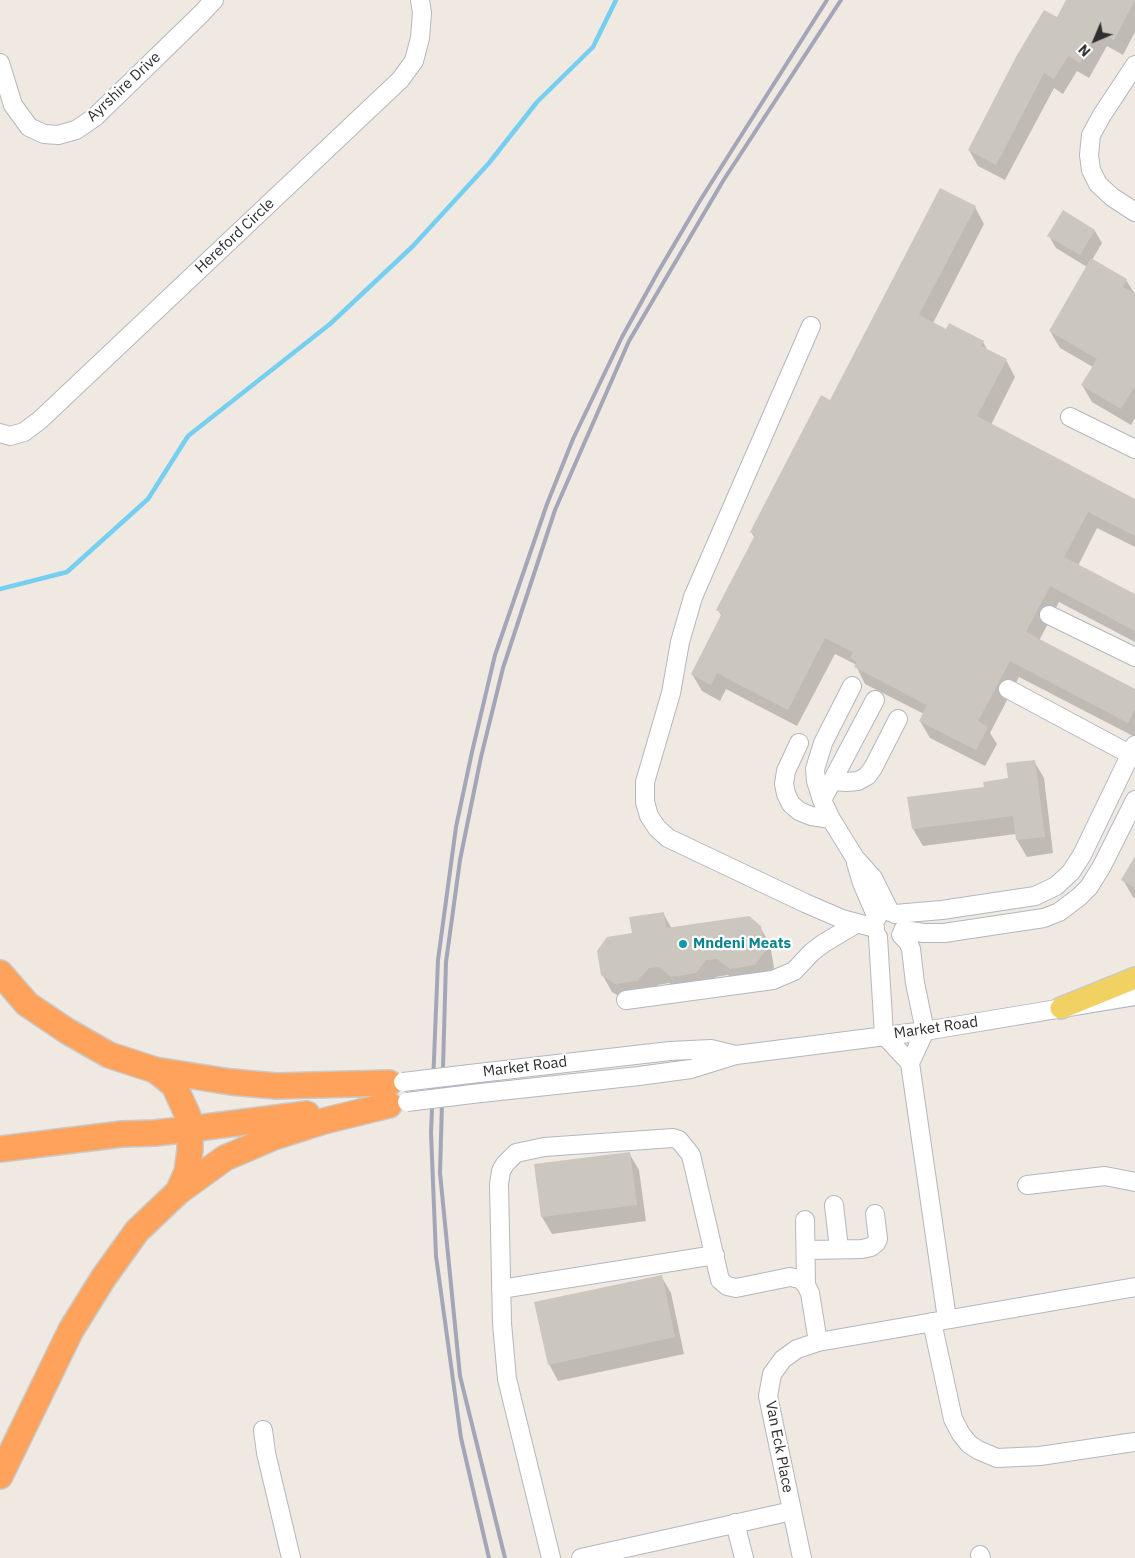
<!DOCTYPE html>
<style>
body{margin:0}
#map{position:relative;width:1135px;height:1558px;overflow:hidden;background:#efe9e1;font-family:"IBM Plex Sans",sans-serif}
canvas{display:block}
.north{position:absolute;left:1070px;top:15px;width:50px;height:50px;-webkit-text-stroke:4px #fff;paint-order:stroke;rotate:225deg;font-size:14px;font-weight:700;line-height:20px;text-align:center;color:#2e2e2e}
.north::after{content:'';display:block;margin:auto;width:18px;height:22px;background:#2e2e2e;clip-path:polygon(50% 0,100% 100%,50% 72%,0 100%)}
</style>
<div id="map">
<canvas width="1135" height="1558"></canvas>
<div class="north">N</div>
</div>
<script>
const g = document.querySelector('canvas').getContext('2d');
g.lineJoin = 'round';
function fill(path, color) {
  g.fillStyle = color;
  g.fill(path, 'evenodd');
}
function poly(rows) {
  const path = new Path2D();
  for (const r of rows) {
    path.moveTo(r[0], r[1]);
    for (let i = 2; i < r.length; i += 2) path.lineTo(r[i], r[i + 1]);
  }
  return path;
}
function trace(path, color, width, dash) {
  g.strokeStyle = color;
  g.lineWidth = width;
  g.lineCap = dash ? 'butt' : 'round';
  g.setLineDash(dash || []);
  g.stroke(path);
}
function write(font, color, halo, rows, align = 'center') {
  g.font = font + ' "IBM Plex Sans",sans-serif';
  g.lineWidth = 4.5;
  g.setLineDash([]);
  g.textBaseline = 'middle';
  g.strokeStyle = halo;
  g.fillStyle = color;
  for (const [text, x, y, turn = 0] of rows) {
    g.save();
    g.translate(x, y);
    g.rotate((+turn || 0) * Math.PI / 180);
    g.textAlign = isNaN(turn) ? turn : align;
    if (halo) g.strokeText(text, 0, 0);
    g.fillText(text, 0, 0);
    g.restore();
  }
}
fill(poly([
 [1068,0,1135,0,1135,32,1123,55,1107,46,1089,78,1077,71,1063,94,1054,88,1005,180,978,166,969,150,1057,19],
 [975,207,984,224,933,323,947,331,983,342,988,351,1006,360,1015,377,991,425,1135,500,1135,547,1097,528,1078,566,1135,596,1135,642,1059,602,1039,641,1135,690,1135,737,1019,677,990,733,997,744,985,766,930,738,920,721,924,714,865,684,855,664,835,654,797,726,726,689,720,701,702,691,692,674,722,617,718,610,755,538,751,532,830,402],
 [1095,231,1102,243,1092,260,1126,280,1135,294,1135,418,1131,425,1092,402,1082,385,1093,367,1060,348,1050,331,1087,267,1056,248,1049,236],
 [1034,761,1044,778,1053,853,1027,857,1017,840,1016,834,923,846,913,829,986,788,1010,780],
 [1135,858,1135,898,1133,897,1123,880],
 [663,913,672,929,760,927,770,944,774,968,764,981,741,985,728,975,716,977,705,989,681,993,669,983,658,985,647,997,625,1000,612,992,602,974,633,934],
 [629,1153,639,1170,646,1221,552,1234,542,1217],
 [661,1276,671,1293,684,1354,558,1381,549,1364]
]), '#0003');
trace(poly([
 [0,589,67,572,148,499,188,436,330,324,413,246,489,163,537,102,593,47,616,0]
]), '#75cff0', 4.5);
fill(poly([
 [1066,0,1135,0,1114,40,1098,31,1080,63,1068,56,1054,79,1044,73,996,165,968,150,1017,55,1044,10,1057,17],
 [940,188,976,206,919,315,946,329,949,323,984,341,981,346,1007,359,977,416,1135,499,1135,536,1088,512,1064,557,1135,594,1135,631,1050,586,1026,632,1135,689,1135,709,1128,723,1010,661,978,721,988,727,976,750,919,721,927,705,854,667,857,662,850,658,853,652,825,638,788,710,717,673,711,685,691,674,722,613,716,610,755,535,750,532,821,395,830,400],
 [1063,210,1095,230,1080,255,1047,236],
 [1091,258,1127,279,1123,287,1135,294,1135,386,1121,409,1081,385,1097,359,1049,331],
 [1035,760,1045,837,1016,840,1013,816,912,829,907,797,984,787,983,782,1008,778,1006,763],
 [1135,856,1135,888,1121,880],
 [664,912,666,928,749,916,761,926,765,951,755,965,730,969,717,959,706,960,696,973,671,977,659,967,649,968,637,981,615,984,601,975,597,951,607,937,632,933,629,917],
 [630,1152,637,1205,541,1217,534,1164],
 [662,1275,675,1337,548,1365,534,1302]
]), '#cbc7bf');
const minor = poly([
 [0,63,13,105,29,127,44,134,58,135,76,130,95,117,201,14,214,0],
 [1135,65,1102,115,1091,135,1089,155,1091,170,1098,184,1112,197,1135,212],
 [811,326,693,597,680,642,671,693,645,782,645,802,649,816,657,828,668,838,805,903,842,919,875,928],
 [1070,417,1135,449],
 [0,433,10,436,24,432,40,420,400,80,414,61,420,38,422,13,420,0],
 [1049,615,1135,657],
 [852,686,823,743,815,769,816,781,822,800,831,819,855,858,873,878,890,912],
 [1008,689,1135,757],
 [799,743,786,771,784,784,786,794,791,804,799,811,811,816,831,819],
 [833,781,847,782,858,781,867,776,873,768,898,719],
 [822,800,875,700],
 [856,863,862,883,877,918],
 [895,914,942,910,1035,896,1056,886,1071,872,1082,855,1135,745],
 [903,930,924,933,944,933,1044,918,1059,912,1079,897,1089,887,1102,866,1135,800],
 [901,935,908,942,911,949,915,983,925,1031,910,1063,947,1319],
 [878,937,884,1035,910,1063],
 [626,1000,773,980,794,971,812,952,824,943,856,924],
 [470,1074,670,1051,711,1049,736,1055],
 [472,1094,639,1076,691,1069,736,1055,925,1031,1135,996],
 [1027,1185,1105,1176,1135,1182],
 [834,1205,839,1249],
 [805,1220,806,1285],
 [806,1250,862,1249,871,1247,876,1243,878,1239,875,1214],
 [501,1289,715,1255],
 [932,1322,953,1419,961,1434,969,1444,978,1450,997,1458,1040,1456,1135,1442],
 [263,1430,266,1453,291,1558],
 [735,1523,744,1558],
 [980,1555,981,1558],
 [551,1558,507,1379,502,1323,499,1184,501,1171,505,1164,516,1153,544,1147,673,1138,679,1140,691,1155,720,1280,727,1286,736,1288,790,1277,800,1279,806,1285,810,1293,818,1342],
 [581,1558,792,1511],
 [802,1558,768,1396,772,1374,783,1359,797,1349,818,1342,1135,1287]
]);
const major = poly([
 [1061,1008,1135,978]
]);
const highway = poly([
 [0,973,27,1004,67,1031,109,1055,155,1070,231,1082,276,1086,389,1083],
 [155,1070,174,1085,188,1116,190,1129,190,1150,187,1172,178,1192],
 [0,1149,122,1134,155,1133,190,1129,307,1114],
 [0,1476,71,1330,104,1277,137,1231,178,1192,225,1158,274,1137,324,1121,389,1105]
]);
trace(minor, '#b4b7c1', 20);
trace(major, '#c9c9c9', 24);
trace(highway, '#c9c9c9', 28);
trace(minor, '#fff', 18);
trace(major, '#f2d163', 21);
trace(highway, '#ffa35c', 25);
trace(poly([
 [489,1558,461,1438,436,1256,431,1133,438,960,456,827,472,752,495,655,547,504,573,439,622,337,658,272,701,199,827,0],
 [505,1558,460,1376,440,1173,446,962,460,860,481,757,503,668,555,510,629,341,723,181,841,0]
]), '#a3a6b8', 4);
const minorBridge = poly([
 [403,1082,470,1074],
 [407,1102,472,1094]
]);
trace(minorBridge, '#b4b7c1', 20, []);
trace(minorBridge, '#fff', 18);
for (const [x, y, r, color] of [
 [683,944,5,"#0f9aa8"]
]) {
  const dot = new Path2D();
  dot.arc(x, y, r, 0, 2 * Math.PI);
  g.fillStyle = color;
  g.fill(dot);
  trace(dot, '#fff', 2);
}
write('15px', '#2e2e2e', '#fff', [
 ["Ayrshire Drive",124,87,-43],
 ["Hereford Circle",235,236,-43],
 ["Market Road",936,1028,-8],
 ["Market Road",525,1067,-7],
 ["Van Eck Place",779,1447,79]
]);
write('bold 15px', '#0d838f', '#fff', [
 ["Mndeni Meats",693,944]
], 'left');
</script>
